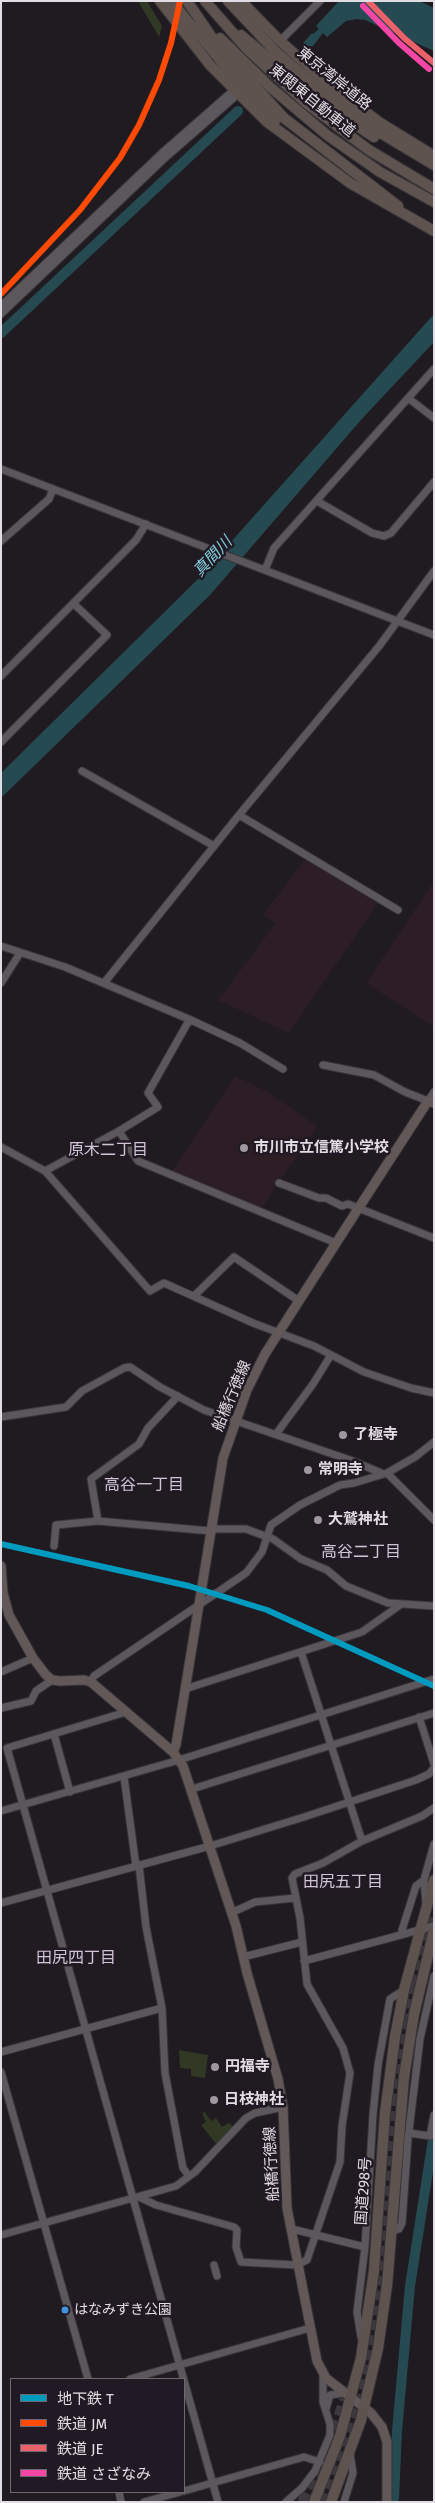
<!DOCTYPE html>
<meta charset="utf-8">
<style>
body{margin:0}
#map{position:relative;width:435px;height:2503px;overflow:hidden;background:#201b21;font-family:"Fira Sans","Noto Sans JP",sans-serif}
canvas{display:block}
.frame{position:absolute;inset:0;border:2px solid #e2dce4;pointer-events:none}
.legend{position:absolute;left:10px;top:2378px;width:175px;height:115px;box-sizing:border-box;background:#211923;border:1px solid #6e6770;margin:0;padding:6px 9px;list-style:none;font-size:15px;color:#e2dce4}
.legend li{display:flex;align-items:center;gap:10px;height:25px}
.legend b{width:25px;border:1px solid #6e6770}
</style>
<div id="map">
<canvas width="435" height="2503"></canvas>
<div class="frame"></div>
<ul class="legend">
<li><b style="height:6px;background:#009bbf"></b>地下鉄 T</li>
<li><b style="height:6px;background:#ff4a06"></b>鉄道 JM</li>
<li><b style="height:6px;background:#ec6069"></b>鉄道 JE</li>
<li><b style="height:6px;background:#f346a5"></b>鉄道 さざなみ</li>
</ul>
</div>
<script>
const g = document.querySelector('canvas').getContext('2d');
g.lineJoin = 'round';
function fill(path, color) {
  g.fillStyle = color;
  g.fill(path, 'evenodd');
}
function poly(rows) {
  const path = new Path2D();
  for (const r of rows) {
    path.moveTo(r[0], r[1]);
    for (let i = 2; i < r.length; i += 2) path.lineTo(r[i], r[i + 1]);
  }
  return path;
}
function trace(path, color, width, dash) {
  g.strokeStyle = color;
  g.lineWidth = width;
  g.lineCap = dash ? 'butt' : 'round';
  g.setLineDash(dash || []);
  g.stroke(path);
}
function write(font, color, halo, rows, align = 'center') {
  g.font = font + ' "Fira Sans","Noto Sans JP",sans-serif';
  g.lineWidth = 5;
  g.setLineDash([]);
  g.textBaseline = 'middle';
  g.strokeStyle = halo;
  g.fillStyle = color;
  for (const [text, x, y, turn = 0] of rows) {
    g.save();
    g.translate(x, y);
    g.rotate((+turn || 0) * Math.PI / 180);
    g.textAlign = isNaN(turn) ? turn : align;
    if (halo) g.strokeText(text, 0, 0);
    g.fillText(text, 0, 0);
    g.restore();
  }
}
fill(poly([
 [306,858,378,903,289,1033,218,1000,275,924,263,915],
 [434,881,434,1027,366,983],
 [235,1076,268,1092,317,1126,261,1209,172,1171]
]), '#2d1d24');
fill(poly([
 [138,1,147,1,162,26,159,37],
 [179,2050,208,2055,205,2078,191,2076,191,2069,180,2068],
 [205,2112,211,2121,216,2118,222,2127,229,2123,234,2127,217,2145,201,2125,206,2122,202,2113]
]), '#313823');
fill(poly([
 [339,1,419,1,434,8,434,51,365,20,356,19,346,21,327,37,323,33,313,46,307,47,303,43,312,33,313,34,319,29,316,26],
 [434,314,434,342,360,421,210,595,1,798,1,773,197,580]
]), '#264a52');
trace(poly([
 [1,333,238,111],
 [394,2498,397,2431,410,2286,434,2133]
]), '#264a52', 10);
trace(poly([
 [415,1985,434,1914],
 [403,2023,412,1976],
 [396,2104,409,2019],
 [328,2444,349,2387],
 [302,2502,317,2469],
 [320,2502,348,2429,360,2387,371,2331,381,2248,392,2094]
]), '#3d383e', 10, [10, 5]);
const minor = poly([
 [280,41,320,1],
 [1,306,162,153,234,90],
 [1,314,166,157,238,94],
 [408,398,434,418],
 [1,469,434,635],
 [317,501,372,533,384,536,391,533,434,482],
 [1,541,49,499,53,489],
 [265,570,274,548,434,369],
 [1,676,136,540,146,524],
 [1,742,107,635,74,604],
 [82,771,214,846],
 [239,815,398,910],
 [1,946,65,967,191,1020,240,1043,283,1069],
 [1,983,20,953],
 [104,983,239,815,380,645,434,571],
 [323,1065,374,1075,405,1092,428,1101,434,1092],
 [119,1131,138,1161,336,1243],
 [1,1147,45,1171,150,1291,164,1283,253,1323,314,1346,364,1372,411,1388,434,1393],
 [45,1171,119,1131,158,1107,148,1093,187,1024,191,1020],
 [279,1183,319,1198,326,1198,342,1206,348,1204,434,1238],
 [194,1296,234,1257,299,1301],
 [1,1417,66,1407,82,1391,124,1368,130,1367,160,1387,204,1410,353,1461,381,1473],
 [276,1434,313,1384,331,1355],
 [387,1473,434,1520],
 [98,1521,91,1479,139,1444,148,1428,178,1396],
 [211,1529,246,1529,273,1539,301,1559,327,1570,346,1586,388,1603,434,1606],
 [54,1546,56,1525,98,1521,211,1531],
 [301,1652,362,1841],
 [1,1672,33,1658],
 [91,1682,94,1676,246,1573,262,1552,271,1525,300,1505,340,1485,354,1483,387,1473,415,1457,434,1442],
 [185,1689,362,1632,400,1605],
 [1,1708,31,1701,36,1691,52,1680],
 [126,1712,7,1748,218,2502],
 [419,1717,434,1764],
 [54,1734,70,1792],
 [124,1777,136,1866],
 [192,1789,434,1713],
 [1,1811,179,1760,434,1679],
 [139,1865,146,1927,162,2008,165,2073,183,2168,188,2175],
 [1,1903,210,1846,304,1817,416,1780,429,1774,434,1768],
 [426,1904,424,1880,434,1844],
 [231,1913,255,1902,295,1898],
 [402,1930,416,1886,424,1880],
 [243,1957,302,1942],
 [304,1961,434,1926],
 [1,2052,162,2008],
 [1,2072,88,2379],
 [409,2133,430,2136,434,2115],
 [139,2197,156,2205,234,2227,237,2230,236,2247,241,2262,296,2265,307,2260,340,2162,342,2126,350,2073,343,2048,307,1984,300,1918,292,1878,295,1874,323,1863,362,1841,422,1816,434,1808],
 [292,2229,365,2247],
 [392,2231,399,2229,402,2223,408,2139,420,2039,434,1976],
 [1,2235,176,2186,195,2172,246,2118,255,2113,283,2107],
 [214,2265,217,2276],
 [361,2337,357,2312,365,2247,373,2115,378,2065,390,1999,404,1990],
 [130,2379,310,2328],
 [326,2409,330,2395,345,2393],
 [184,2491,304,2457,320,2462],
 [119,2492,121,2502],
 [144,2502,180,2492],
 [286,2502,302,2488,315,2471,330,2435,330,2424,323,2402,323,2374],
 [344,2502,353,2473,350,2454]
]);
const major = poly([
 [1,1566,3,1593,9,1615,33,1658,46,1675,52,1680,60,1681,84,1680,91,1682,173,1752,183,1766,236,1926,247,1973,278,2079,283,2107,287,2208,317,2361,326,2378,371,2413,382,2427,387,2442,387,2502],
 [173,1752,176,1745,223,1458,247,1390,265,1354,358,1209,428,1101,434,1103]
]);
const highway = poly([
 [160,1,210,65,267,122,350,183,434,231],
 [171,1,236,79,275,121],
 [187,1,217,45,284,118,398,206],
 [205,1,247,49,306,103,369,150,434,189],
 [228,1,275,51,318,88,374,129,434,165],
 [241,1,280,41,325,81,379,122,434,156],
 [241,35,321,102,374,137],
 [220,38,270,87,327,135,380,172,434,202],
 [314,2502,340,2436,361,2358,374,2271,385,2113,395,2037,404,1990,434,1880],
 [331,2502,361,2420,378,2348,387,2285,404,2077,414,2014,434,1930]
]);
trace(minor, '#383539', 9);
trace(major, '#383539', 11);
trace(highway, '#383539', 12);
trace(minor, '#5b575c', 7);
trace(major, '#615857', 9);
trace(highway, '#5e534f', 10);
trace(poly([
 [1,294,80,210,120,158,139,125,159,80,171,43,180,1]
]), '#ff4a06', 6);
trace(poly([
 [368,1,404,38,434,63]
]), '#ec6069', 6);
trace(poly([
 [363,6,399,43,429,69]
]), '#f346a5', 6);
trace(poly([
 [1,1544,189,1586,267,1610,434,1686]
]), '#009bbf', 6);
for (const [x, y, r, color] of [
 [244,1148,5,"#9e98a0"],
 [343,1435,5,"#9e98a0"],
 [308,1470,5,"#9e98a0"],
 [318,1520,5,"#9e98a0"],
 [215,2067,5,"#9e98a0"],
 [214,2100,5,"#9e98a0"],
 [65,2310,4.5,"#4094de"]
]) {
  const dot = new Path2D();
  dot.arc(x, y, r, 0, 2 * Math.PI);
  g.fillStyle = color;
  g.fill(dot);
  trace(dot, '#211923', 2);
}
write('14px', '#e2dce4', '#211923', [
 ["はなみずき公園",74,2310]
], 'left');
write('15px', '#e2dce4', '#211923', [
 ["東京湾岸道路",334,79,39],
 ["東関東自動車道",312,101,39],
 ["船橋行徳線",232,1396,-67],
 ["船橋行徳線",272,2164,-93],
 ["国道298号",364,2191,-86]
]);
write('bold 15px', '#e2dce4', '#211923', [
 ["市川市立信篤小学校",254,1148],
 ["了極寺",353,1435],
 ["常明寺",318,1470],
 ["大鷲神社",328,1520],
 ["円福寺",225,2067],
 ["日枝神社",224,2100]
], 'left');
write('italic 16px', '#81ccda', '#211923', [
 ["真間川",213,557,-47]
]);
write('16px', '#d0c5d3', '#211923', [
 ["原木二丁目",108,1151],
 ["高谷一丁目",144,1486],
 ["高谷二丁目",361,1553],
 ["田尻五丁目",343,1883],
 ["田尻四丁目",76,1959]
]);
</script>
